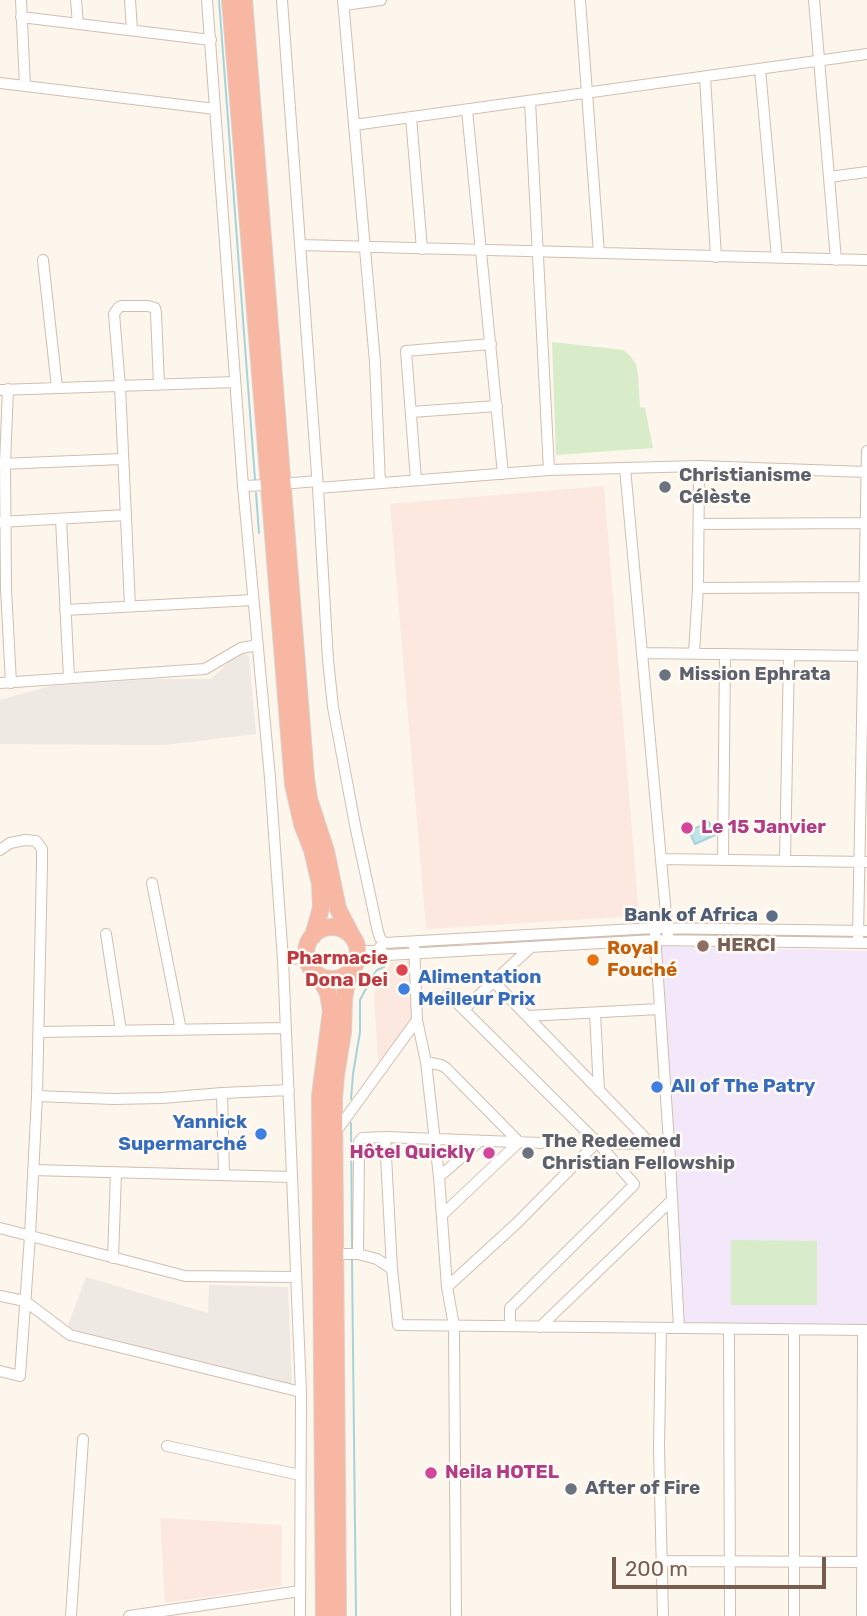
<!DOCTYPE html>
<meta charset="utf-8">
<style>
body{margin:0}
#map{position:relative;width:867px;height:1616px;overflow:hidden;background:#fdf6ec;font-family:Rubik,sans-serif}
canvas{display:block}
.scale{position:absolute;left:612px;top:1557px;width:214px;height:32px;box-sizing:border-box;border:4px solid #7a5c4d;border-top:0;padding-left:9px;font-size:21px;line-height:24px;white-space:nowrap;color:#7a5c4d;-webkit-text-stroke:5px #fffaf3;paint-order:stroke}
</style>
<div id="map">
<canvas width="867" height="1616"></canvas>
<div class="scale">200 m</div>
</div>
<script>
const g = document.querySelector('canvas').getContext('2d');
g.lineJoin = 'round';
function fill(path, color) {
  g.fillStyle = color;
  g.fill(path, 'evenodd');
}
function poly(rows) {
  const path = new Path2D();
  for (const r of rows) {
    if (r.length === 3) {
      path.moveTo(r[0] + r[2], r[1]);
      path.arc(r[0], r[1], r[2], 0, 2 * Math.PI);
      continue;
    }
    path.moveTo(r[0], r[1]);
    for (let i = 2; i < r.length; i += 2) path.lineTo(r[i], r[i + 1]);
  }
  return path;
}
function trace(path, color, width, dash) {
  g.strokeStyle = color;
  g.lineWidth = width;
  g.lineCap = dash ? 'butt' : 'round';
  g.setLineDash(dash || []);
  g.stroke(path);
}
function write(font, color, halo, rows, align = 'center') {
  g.font = font + ' Rubik,sans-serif';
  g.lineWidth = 5;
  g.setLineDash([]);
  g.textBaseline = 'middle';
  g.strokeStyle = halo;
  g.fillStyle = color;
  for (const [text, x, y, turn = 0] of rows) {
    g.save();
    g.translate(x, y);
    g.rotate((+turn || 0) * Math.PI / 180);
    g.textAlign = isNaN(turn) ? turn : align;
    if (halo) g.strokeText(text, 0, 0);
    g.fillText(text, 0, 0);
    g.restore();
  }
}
fill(poly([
 [604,486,639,916,426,929,390,504],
 [412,960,415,1021,378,1062,374,995,391,962],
 [160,1518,282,1525,281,1586,165,1603]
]), '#fde8e0');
fill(poly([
 [245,653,249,657,256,734,165,745,0,744,0,700,50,686,154,679,211,679,232,659],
 [86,1277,208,1313,209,1285,288,1287,292,1384,67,1328]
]), '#efe9e4');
fill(poly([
 [657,946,867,951,867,1327,682,1324]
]), '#f3e8fa');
fill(poly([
 [552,342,624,350,631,357,636,364,638,375,640,407,645,408,653,448,556,455],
 [731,1240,817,1241,817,1305,731,1305]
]), '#d8ecc9');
const water = poly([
 [709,822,715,835,695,844,689,831,709,822]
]);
fill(water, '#bfe3e8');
trace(water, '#a5d3da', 2);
trace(poly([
 [219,0,255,479],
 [256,493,259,533],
 [351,1099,353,1074,360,1032,360,1000,373,975,377,970,384,967],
 [351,1123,352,1247],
 [352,1260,356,1616]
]), '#a5d3da', 2);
const minor = poly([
 [21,0,25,86],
 [76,0,78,24],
 [130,0,132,30],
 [207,0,243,486,270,778,283,960,301,1392,300,1616],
 [282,0,318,488,328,660,333,707,355,825,378,932,380,938,384,943],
 [343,0,375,362,380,483],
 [580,0,599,253],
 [814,0,836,260],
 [344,5,381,0],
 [21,17,211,40],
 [760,69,777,258],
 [705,77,716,257],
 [0,83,215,109],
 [530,101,549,470],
 [467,110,503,474],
 [411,117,422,249],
 [354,125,867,54],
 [829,177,867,172],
 [300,245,867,260],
 [43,260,57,388],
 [8,389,5,464,6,589,11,683],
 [0,390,235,382],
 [411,412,497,406],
 [0,464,122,459],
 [625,468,668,936],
 [416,480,406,351,491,344],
 [282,484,317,481],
 [243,486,268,485],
 [318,488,549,470,699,466,867,472],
 [61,519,69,678],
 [0,522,126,515],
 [699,524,865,523],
 [698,588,864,587],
 [130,606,120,386,114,314,118,308,121,306,148,306,155,308,156,313,159,385],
 [65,610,253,600],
 [642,653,867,656],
 [694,653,698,588,699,466],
 [0,683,205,669,241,648,258,645],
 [0,850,10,843,25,840,36,841,42,849,42,864,37,1096,30,1236,20,1376,0,1371],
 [661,859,867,862],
 [723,860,725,654],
 [785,861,789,655],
 [152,883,181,1030],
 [106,934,121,1031],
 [655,934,669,1143,679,1328],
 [858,937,867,451],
 [414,942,417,1020,426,1062,439,1177,447,1287,454,1326,456,1616],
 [379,948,384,943,654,928,867,931],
 [359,951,377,951,387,955,655,940,867,943],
 [283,960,306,957],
 [493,981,650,1143],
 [448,994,599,1144,634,1184,633,1186,510,1308,510,1326],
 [464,1009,530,948],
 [595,1013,599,1091],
 [527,1016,659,1009],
 [39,1032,286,1028],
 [426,1062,441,1065,446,1068,519,1142,442,1215],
 [222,1093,224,1175],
 [37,1096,113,1099,162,1098,222,1093,289,1090],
 [335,1133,417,1020],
 [385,1137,392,1269,398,1325,867,1330],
 [33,1170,292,1177],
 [439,1177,480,1141],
 [0,1228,185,1276,296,1277],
 [335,1254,358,1254,377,1259,392,1269],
 [358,1254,359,1153,359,1142,362,1138,385,1137,541,1143],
 [113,1258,116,1173],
 [447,1287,517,1223,595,1144,669,1143],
 [0,1296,25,1301,70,1335,301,1392],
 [540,1327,672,1200],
 [661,1328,659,1447,663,1616],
 [729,1329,730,1616],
 [794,1330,794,1616],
 [167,1446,300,1475],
 [662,1561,866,1562],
 [71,1616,83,1439],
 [129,1616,300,1591],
 [862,1616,863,1330]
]);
const highway = poly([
 [230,0,293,784,302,824,312,850,320,884,321,908,313,936],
 [244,0,306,778,309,799,326,851,338,909,352,936],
 [332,953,26],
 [318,975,328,993,331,1011,320,1096,324,1616],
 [338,1616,334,1099,336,1075,343,1032,344,999,347,981,353,969]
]);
trace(minor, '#d1beb0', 12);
trace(highway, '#dad1cd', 18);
trace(minor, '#fff', 10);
trace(highway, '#f7b7a3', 16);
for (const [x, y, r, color] of [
 [665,487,7,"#6b7280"],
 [665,675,7,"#6b7280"],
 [687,828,7,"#d1479c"],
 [772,916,7,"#5c6f8a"],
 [703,946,7,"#8d6e63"],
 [593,960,7,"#e8710a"],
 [402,970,7,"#e0444e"],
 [404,989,7,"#3f7fe0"],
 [657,1087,7,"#3f7fe0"],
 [261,1134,7,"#3f7fe0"],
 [489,1153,7,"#d1479c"],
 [528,1153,7,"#6b7280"],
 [431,1473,7,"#d1479c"],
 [571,1489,7,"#6b7280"]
]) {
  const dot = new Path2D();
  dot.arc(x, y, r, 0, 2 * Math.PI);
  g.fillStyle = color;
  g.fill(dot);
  trace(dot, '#fffaf3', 2.5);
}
write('bold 19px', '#5b616d', '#fffaf3', [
 ["Christianisme",679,476],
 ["Célèste",679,498],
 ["Mission Ephrata",679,675],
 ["The Redeemed",542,1142],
 ["Christian Fellowship",542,1164],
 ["After of Fire",585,1489]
], 'left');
write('bold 19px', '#b23c85', '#fffaf3', [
 ["Le 15 Janvier",701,828],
 ["Hôtel Quickly",475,1153,"right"],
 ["Neila HOTEL",445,1473]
], 'left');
write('bold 19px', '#4e5e75', '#fffaf3', [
 ["Bank of Africa",758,916]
], 'right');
write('bold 19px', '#785e54', '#fffaf3', [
 ["HERCI",717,946]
], 'left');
write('bold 19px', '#c56008', '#fffaf3', [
 ["Royal",607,949],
 ["Fouché",607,971]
], 'left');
write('bold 19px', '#be3a42', '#fffaf3', [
 ["Pharmacie",388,959],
 ["Dona Dei",388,981]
], 'right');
write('bold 19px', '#366cbe', '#fffaf3', [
 ["Alimentation",418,978],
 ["Meilleur Prix",418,1000],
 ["All of The Patry",671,1087],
 ["Yannick",247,1123,"right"],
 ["Supermarché",247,1145,"right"]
], 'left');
</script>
